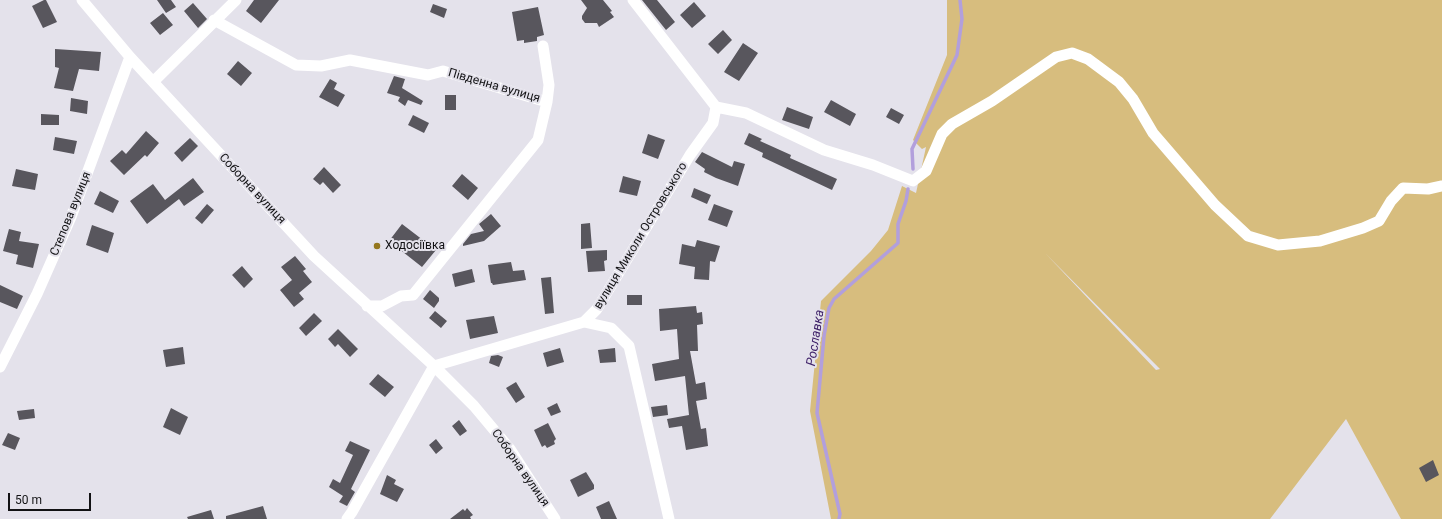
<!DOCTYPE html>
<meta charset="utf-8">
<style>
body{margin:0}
#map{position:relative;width:1442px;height:519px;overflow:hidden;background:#e4e2eb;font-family:Roboto,sans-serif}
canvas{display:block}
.scale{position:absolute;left:8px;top:493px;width:83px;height:18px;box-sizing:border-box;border:2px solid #121214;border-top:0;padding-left:5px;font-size:12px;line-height:14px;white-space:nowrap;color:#121214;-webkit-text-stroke:3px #e4e2eb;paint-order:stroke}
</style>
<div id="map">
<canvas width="1442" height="519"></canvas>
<div class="scale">50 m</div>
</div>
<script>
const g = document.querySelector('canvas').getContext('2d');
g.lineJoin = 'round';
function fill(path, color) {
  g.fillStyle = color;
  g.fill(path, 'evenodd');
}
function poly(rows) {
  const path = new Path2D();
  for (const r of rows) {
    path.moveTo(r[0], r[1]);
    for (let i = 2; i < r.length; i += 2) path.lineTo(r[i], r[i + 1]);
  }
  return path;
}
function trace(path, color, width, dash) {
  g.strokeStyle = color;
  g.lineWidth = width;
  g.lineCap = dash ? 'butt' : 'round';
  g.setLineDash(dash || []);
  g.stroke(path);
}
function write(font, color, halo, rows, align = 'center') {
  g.font = font + ' Roboto,sans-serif';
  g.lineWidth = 4;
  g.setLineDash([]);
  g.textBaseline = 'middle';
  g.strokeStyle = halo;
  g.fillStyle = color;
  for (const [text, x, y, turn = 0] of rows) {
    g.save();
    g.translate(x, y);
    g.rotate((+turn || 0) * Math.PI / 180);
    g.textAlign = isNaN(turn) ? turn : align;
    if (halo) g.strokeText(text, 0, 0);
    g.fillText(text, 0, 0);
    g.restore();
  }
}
fill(poly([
 [947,0,1442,0,1442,519,1401,519,1346,419,1270,519,831,519,810,411,821,301,871,251,888,230,902,186,916,193,926,147,922,149,913,140,947,55],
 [1045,253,1160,369,1156,370]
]), '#d7bd7e');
trace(poly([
 [913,169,912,149,957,55,962,19,960,0],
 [839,519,840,514,817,413,824,336,829,308,834,299,898,243,898,224,906,201,908,189]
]), '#b29fdc', 3.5);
fill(poly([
 [44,0,46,0,57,22,43,28,32,6],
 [157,0,171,0,176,7,166,13],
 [254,0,279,0,261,23,246,11],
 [581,0,603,0,612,11,610,12,614,17,599,27,597,23,585,23,582,19,582,16,587,8],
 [642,0,657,0,675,22,666,30],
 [694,2,706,16,692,28,680,15],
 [193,3,207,19,198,28,184,11],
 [433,4,447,9,444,18,430,12],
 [538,7,544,35,537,37,537,41,524,43,524,40,517,41,512,12],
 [163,13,173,25,160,35,150,23],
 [723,30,732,40,718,54,708,44],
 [743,43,758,53,739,81,724,72],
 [55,49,101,52,99,71,79,69,73,91,54,88,59,68,55,67],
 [238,61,252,73,241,86,227,74],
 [394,76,405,79,402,88,423,101,421,105,408,100,405,106,398,101,400,97,387,93],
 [330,79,337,83,334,89,345,95,338,107,319,97],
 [445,95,456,95,456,110,445,110],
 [71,98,88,101,87,114,70,111],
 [831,100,856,114,850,126,824,112],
 [787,107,813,117,809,129,782,120],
 [891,108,904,115,899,124,886,117],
 [41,114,59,115,59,125,41,125],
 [413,115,429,123,424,133,408,125],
 [146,131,159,143,147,157,145,155,124,175,110,161,122,150,126,154],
 [749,133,762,139,760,141,791,155,790,158,837,179,832,190,762,157,763,153,744,144],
 [648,134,665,140,658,159,642,153],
 [55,137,77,141,74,154,53,150],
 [190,138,198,146,182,162,174,153],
 [702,152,732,167,734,161,745,164,738,186,716,178,704,172,705,169,695,162],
 [324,167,341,185,333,193,323,182,320,185,313,179],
 [16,169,38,174,35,190,12,186],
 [462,174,478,188,468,200,452,186],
 [623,176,641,181,637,196,619,192],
 [193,178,204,192,184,206,179,199,147,224,130,201,153,184,165,200],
 [694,188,711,195,707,204,691,197],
 [100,191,119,201,113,213,94,204],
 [207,204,214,210,202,224,195,218],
 [714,204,733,211,727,227,708,220],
 [491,214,501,226,484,241,463,246,463,244,471,234,484,231,479,224],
 [590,223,592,248,581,249,581,224],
 [402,224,436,250,422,267,389,241],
 [92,225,114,233,108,253,86,245],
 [9,229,21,232,19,241,39,244,33,268,16,264,18,255,3,251],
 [697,240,720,246,715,262,710,261,709,280,694,279,695,267,679,264,682,244,695,247],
 [607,250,607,260,604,261,605,271,588,272,586,251],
 [295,256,306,269,303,271,312,282,299,293,304,299,294,307,280,290,292,280,281,267],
 [511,262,513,271,524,270,526,280,493,285,492,283,491,283,488,265],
 [242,266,253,279,244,288,232,275],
 [472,269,475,282,455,287,452,274],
 [551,277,554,313,545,314,541,278],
 [0,285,23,296,17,309,0,302],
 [430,290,439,298,439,301,434,308,423,299],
 [627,295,642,295,642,305,627,305],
 [696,306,697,313,702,312,703,324,697,325,698,351,690,351,696,384,705,382,707,399,696,401,701,429,706,428,708,446,686,450,682,426,669,428,667,419,689,415,685,376,655,381,652,364,679,359,677,329,660,331,659,309],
 [435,311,447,321,441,328,429,318],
 [314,313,322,321,306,336,299,328],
 [494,316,498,333,470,339,466,320],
 [338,329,358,349,350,357,338,344,335,347,328,339],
 [183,347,185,364,166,367,163,350],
 [560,348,564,362,547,367,543,353],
 [615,348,616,362,600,363,598,350],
 [498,355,503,357,499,367,489,363,491,356],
 [378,374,394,387,385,397,369,384],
 [516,382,525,397,516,403,506,388],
 [557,403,561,412,551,416,547,408],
 [667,405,668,415,653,417,651,407],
 [171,408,188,417,180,435,163,427],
 [34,409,35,418,19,420,17,411],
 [459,420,467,431,460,436,452,426],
 [548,423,556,439,554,441,555,444,547,448,545,445,542,447,534,430],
 [8,433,20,438,15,450,2,445],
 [436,439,443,448,436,454,429,445],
 [350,441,370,450,351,489,355,492,347,506,339,502,343,496,329,487,333,479,340,483,353,455,345,451],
 [1433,460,1439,475,1426,482,1419,468],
 [586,472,594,485,594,489,578,497,570,480],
 [387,475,396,480,394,484,404,489,397,502,380,494],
 [609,501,617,519,601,519,596,507],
 [263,506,267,519,226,519,226,516],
 [467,508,473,515,470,517,471,519,450,519,463,509,465,511],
 [211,510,214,519,188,519,187,517]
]), '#58565d');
trace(poly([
 [82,0,130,57,314,256,434,366,474,406,510,449,555,519],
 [633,0,716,107,713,123,690,155,597,309,584,322,611,328,629,346,669,519],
 [214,20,296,65,321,66,350,60,428,75,443,71,547,102],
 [153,82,236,0],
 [716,107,746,113,824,150,873,165,913,181,926,171,942,134,952,124,992,101,1056,57,1072,53,1088,59,1119,82,1133,99,1153,133,1215,205,1248,236,1278,245,1320,241,1363,228,1379,221,1391,201,1403,188,1428,189,1442,186],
 [367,306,382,306,401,296,413,295,538,140,547,102,549,85,543,46],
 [0,367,37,294,71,217,130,57],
 [347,519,352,512,434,366,584,322]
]), '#fff', 11);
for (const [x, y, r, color] of [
 [377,246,4,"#94761d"]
]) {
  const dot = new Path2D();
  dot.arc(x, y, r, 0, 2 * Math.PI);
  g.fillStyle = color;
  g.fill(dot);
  trace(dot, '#e4e2eb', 1.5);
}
write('12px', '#121214', '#e4e2eb', [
 ["Південна вулиця",494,86,16],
 ["Соборна вулиця",252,189,47],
 ["Степова вулиця",71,214,-68],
 ["вулиця Миколи Островського",641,236,-59],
 ["Соборна вулиця",520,468,55]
]);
write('12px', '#121214', '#e4e2eb', [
 ["Ходосіївка",385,246]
], 'left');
write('italic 13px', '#3f2269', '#e4e2eb', [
 ["Рославка",816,338,-81]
]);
</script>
